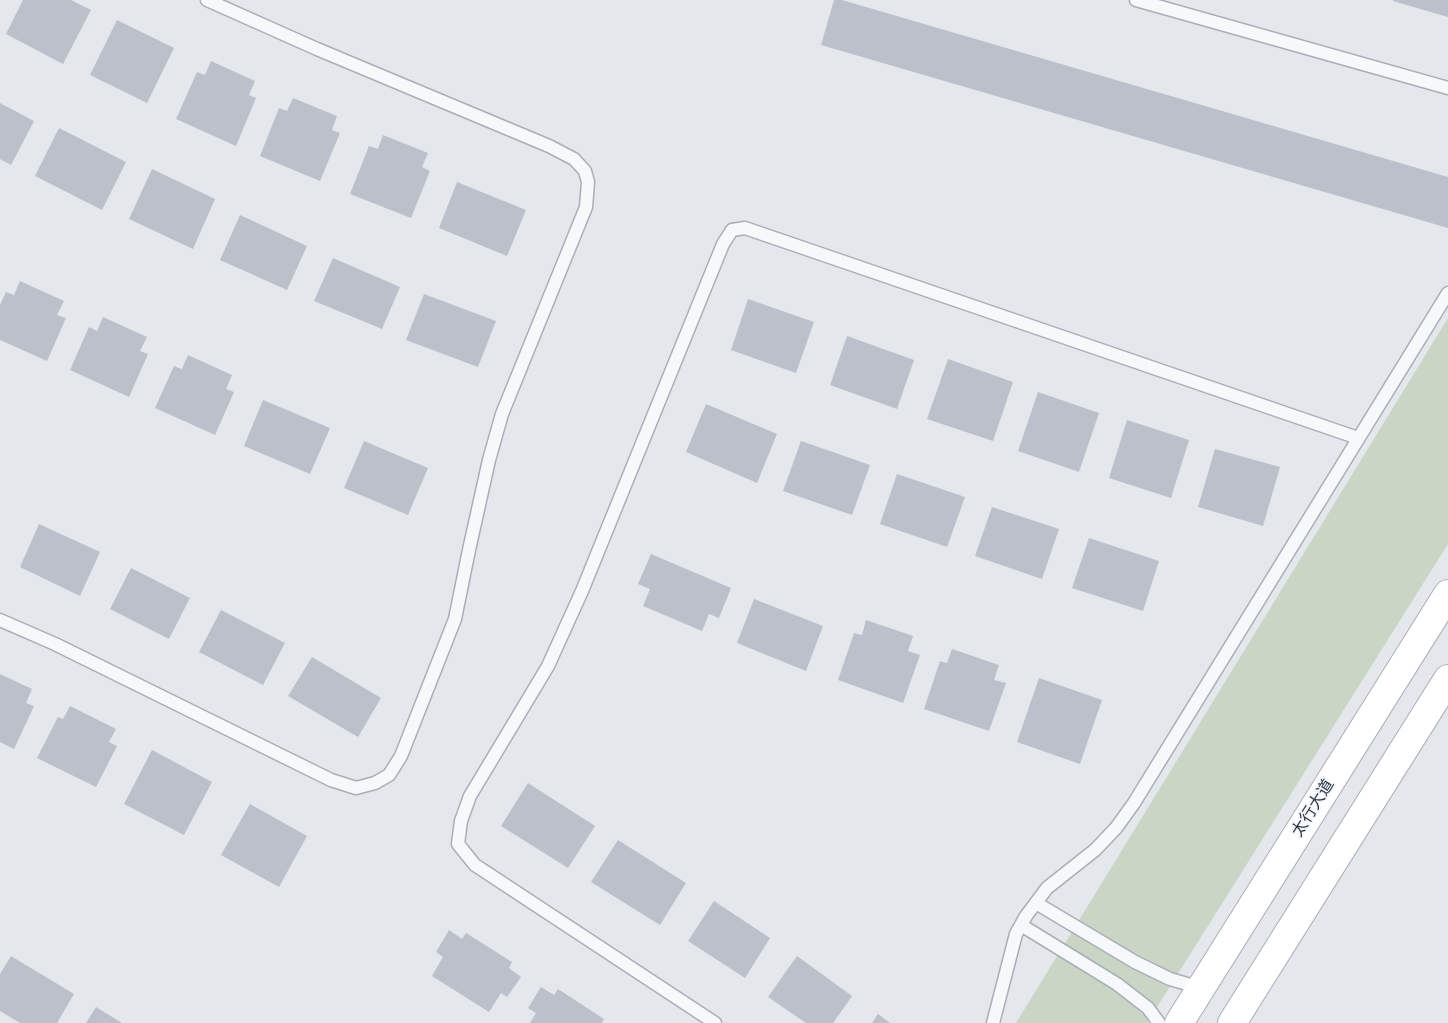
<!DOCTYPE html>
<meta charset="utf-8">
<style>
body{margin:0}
canvas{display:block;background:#e4e7ec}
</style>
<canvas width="1448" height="1023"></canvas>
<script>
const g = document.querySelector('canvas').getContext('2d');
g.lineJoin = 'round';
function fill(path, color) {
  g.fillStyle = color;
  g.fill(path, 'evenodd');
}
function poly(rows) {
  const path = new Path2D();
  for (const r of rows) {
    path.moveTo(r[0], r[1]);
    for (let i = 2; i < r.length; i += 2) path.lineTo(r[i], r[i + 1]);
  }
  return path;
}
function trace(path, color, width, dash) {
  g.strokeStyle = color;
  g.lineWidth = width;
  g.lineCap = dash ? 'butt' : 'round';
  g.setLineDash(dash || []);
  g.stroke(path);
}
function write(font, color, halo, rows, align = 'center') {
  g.font = font + ' Cabin,"Noto Sans SC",sans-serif';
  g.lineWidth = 4;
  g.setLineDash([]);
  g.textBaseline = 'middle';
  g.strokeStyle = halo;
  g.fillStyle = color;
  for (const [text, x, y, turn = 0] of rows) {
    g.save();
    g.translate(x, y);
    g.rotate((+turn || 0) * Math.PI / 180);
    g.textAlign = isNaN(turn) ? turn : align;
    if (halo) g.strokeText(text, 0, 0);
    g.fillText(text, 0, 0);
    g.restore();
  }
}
fill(poly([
 [1448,318,1448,544,1147,1023,1016,1023]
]), '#c9d6c5');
fill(poly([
 [23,0,71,0,91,10,63,64,6,34],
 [834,0,842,0,1448,177,1448,228,821,45],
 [1393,0,1448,0,1448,17,1393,1],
 [117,20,174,48,147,103,90,75],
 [211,61,255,81,249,95,256,98,236,146,176,119,197,72,205,75],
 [293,98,337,116,332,130,340,133,320,181,260,156,279,108,287,111],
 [0,103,34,121,11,165,0,159],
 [59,128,126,162,102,210,35,176],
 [383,135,428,153,422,167,430,171,411,218,350,194,369,146,378,149],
 [152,169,215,199,193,249,129,219],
 [457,182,526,210,507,256,439,228],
 [240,215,307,246,287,290,220,260],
 [333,258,400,287,382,329,314,301],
 [20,281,64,301,57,315,66,318,47,361,0,340,0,305,6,292,14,295],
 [424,294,496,321,478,367,406,340],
 [748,299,814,322,796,373,731,350],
 [103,317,147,337,140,351,148,354,129,397,70,370,89,327,97,331],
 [847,336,914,360,897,409,830,385],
 [188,355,232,375,226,389,234,392,215,435,155,408,174,366,182,369],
 [948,359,1013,382,993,441,927,419],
 [1038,392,1099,413,1079,472,1018,451],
 [263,400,330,428,310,474,244,446],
 [706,404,777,434,757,483,686,452],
 [1127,420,1189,440,1171,498,1109,478],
 [364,441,428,468,408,515,344,488],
 [801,441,870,465,852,515,783,491],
 [1215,449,1280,467,1263,526,1198,507],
 [897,474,965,497,947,547,880,524],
 [992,507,1059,529,1042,579,975,556],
 [39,524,100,552,80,596,20,567],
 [1089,538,1159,561,1143,611,1072,588],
 [651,554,731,588,719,618,709,614,702,631,643,606,650,589,638,584],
 [131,568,190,598,169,639,110,609],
 [754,599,823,626,806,671,737,643],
 [221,610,285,643,263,685,199,652],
 [866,620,913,636,908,651,920,655,903,703,838,680,854,633,862,635],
 [952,649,999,665,994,680,1006,683,989,731,924,709,940,661,947,663],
 [312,657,381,698,358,737,288,696],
 [0,674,32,689,26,703,34,706,14,749,0,742],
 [1039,678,1102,700,1080,764,1017,742],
 [70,706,116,729,109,742,117,746,96,787,37,758,58,717,63,719],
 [152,750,212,782,184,835,124,804],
 [528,783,595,826,568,868,501,826],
 [250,804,307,836,279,887,221,855],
 [618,840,686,883,660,925,591,882],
 [714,901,770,938,745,978,688,941],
 [449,930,462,939,466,933,512,962,509,968,521,977,507,997,501,993,489,1012,432,976,443,957,436,952],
 [11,956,74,994,57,1023,20,1023,0,1011,0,974],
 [797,956,852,996,833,1023,806,1023,768,997],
 [541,987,554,995,558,989,604,1019,602,1023,530,1023,536,1013,528,1008],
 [96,1007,122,1023,86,1023],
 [878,1014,890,1023,872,1023]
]), '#bbc0ca');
const service = poly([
 [1136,0,1448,88],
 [0,620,55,644,331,780,356,788,375,783,389,775,401,756,455,619,469,550,489,460,502,414,586,207,588,182,585,171,574,159,549,146,317,49,207,0],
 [1036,903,1135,962,1170,979,1201,988],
 [1021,925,1117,984,1148,1008,1159,1023],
 [715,1023,475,865,458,844,461,821,470,796,548,666,582,591,723,244,732,230,745,228,1358,438],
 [993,1023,1016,934,1026,916,1047,888,1095,850,1116,828,1134,803,1448,293]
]);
const secondary = poly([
 [1179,1023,1448,594],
 [1232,1023,1448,679]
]);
trace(service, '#a9aeb7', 15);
trace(secondary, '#a9aeb7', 30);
trace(service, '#f7f8fa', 12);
trace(secondary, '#fff', 28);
write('16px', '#2b3445', '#f4f6f9', [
 ["太行大道",1313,808,-58]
]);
</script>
